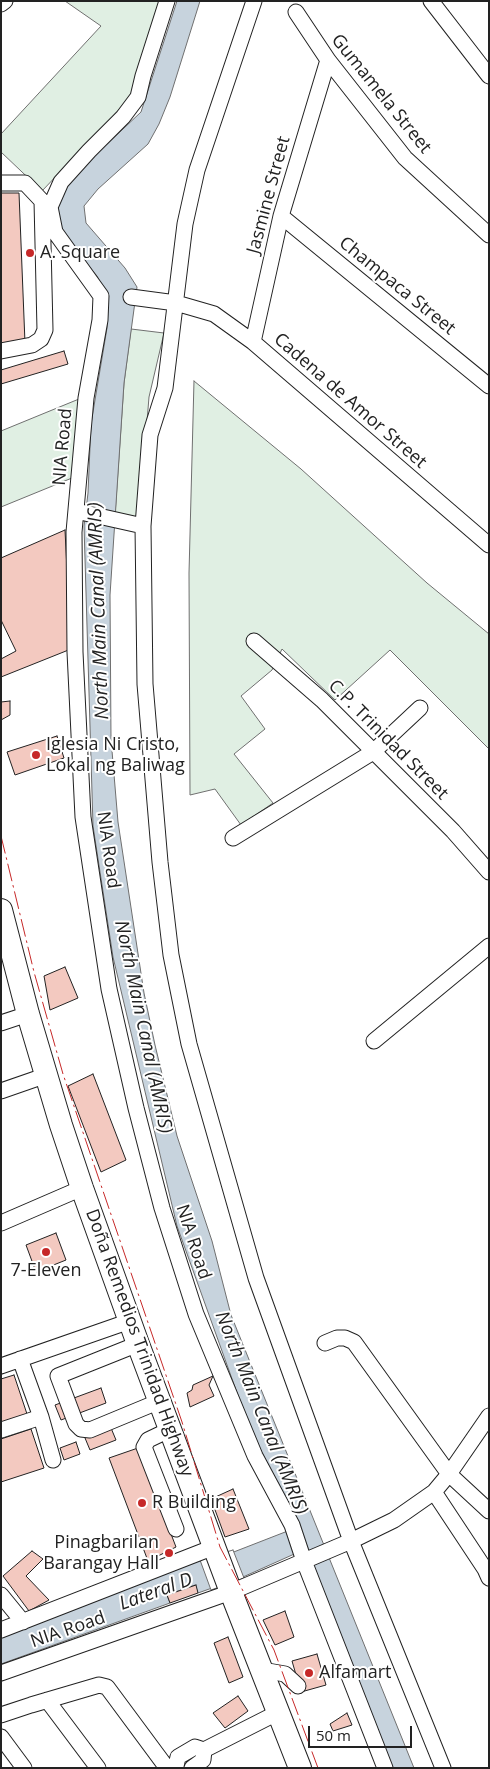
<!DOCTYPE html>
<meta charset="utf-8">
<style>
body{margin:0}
#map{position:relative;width:490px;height:1769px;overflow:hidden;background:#fff;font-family:"Open Sans",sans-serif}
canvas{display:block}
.frame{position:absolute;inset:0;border:2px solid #222;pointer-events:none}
.scale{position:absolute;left:308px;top:1726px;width:104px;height:22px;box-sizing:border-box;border:2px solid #222;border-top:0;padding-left:6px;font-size:15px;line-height:18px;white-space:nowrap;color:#222;-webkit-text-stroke:4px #fff;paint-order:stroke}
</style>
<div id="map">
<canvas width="490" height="1769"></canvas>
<div class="frame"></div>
<div class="scale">50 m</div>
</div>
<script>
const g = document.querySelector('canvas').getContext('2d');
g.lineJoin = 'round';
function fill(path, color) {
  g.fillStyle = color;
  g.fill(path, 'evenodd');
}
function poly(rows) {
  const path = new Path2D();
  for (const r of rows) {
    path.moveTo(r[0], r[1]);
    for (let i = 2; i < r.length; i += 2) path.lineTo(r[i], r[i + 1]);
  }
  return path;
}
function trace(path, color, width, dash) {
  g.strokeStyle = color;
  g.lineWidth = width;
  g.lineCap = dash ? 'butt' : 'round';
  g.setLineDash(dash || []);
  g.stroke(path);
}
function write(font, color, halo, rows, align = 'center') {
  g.font = font + ' "Open Sans",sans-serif';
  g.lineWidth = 4;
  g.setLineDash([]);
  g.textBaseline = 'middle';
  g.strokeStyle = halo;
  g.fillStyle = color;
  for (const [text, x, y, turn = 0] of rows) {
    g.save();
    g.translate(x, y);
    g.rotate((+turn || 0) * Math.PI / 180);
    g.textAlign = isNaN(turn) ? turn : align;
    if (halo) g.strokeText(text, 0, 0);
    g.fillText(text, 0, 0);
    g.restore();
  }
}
const green = poly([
 [65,1,161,1,131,97,42,191,1,152,1,134,101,26,65,1],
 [131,329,164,333,149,397,139,519,115,515,124,383,131,329],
 [194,381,301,469,427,583,489,634,489,749,390,650,335,700,282,649,272,670,241,696,265,729,234,754,273,803,241,825,215,789,190,795,189,573,194,381],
 [79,399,72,478,1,507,1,431,79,399]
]);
fill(green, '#e0efe3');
trace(green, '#6f6f6f', 1);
const water = poly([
 [177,1,200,1,170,97,159,124,148,144,98,189,84,206,86,223,125,268,137,287,124,383,110,595,111,739,118,822,144,993,155,1045,177,1136,212,1241,231,1315,414,1768,392,1768,318,1581,301,1551,243,1577,198,1593,195,1585,167,1595,170,1603,1,1664,1,1638,189,1563,226,1555,298,1527,249,1426,177,1226,113,957,93,826,84,526,88,493,91,424,107,328,108,297,97,276,66,239,56,215,58,199,70,179,141,112,177,1]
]);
fill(water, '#c7d3dd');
trace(water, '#6f6f6f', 1);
const pier = poly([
 [233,1550,244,1578,211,1590,200,1560,233,1550]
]);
fill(pier, '#fff');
trace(pier, '#6f6f6f', 1);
const building = poly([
 [1,193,19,193,25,343,1,344,1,193],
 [64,351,68,364,1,384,1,370,64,351],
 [65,530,71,649,1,677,1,659,16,651,1,620,1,558,65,530],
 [10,701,10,715,1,720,1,702,10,701],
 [57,736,64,758,15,775,7,752,57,736],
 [65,967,78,998,50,1010,44,976,65,967],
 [93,1074,126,1160,101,1172,68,1086,93,1074],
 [56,1233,66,1260,36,1272,26,1245,56,1233],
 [14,1375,27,1414,1,1423,1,1379,14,1375],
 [213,1376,209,1385,214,1396,190,1407,187,1393,192,1390,193,1385,213,1376],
 [101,1388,106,1403,61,1420,55,1405,101,1388],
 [111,1428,116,1440,90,1450,85,1438,111,1428],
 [31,1429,44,1468,1,1482,1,1439,31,1429],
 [76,1442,80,1454,64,1460,60,1448,76,1442],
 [138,1448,176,1547,148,1561,109,1458,138,1448],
 [233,1489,249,1529,225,1537,211,1499,233,1489],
 [32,1551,43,1559,26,1576,49,1600,29,1611,3,1576,32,1551],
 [196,1585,198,1593,170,1603,167,1595,196,1585],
 [285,1611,294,1637,275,1645,263,1620,285,1611],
 [228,1637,243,1677,229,1683,214,1643,228,1637],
 [317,1654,326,1685,301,1692,292,1661,317,1654],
 [238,1696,248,1711,225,1728,213,1713,238,1696],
 [347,1713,352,1725,333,1731,330,1724,347,1713]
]);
fill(building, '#f3c9c0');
trace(building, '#222', 1);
const minor = poly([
 [167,1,143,76,138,97,123,117,89,151,61,182,50,207,55,232,101,296,100,320,86,398,74,532,75,652,83,817,109,989,136,1108,162,1208,196,1314,255,1456,292,1525,304,1561,385,1768],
 [254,1,197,170,185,224,165,388,150,435,143,526,145,684,160,862,171,955,189,1044,256,1278,351,1541,443,1768],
 [431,1,489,76],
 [1,4,5,1],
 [296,12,328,60,405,158,489,235],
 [1,183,25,183,42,201,45,330,41,339,32,345,1,351],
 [281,216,489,386],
 [131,297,176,303,214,314,253,342,489,545],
 [253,342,281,216,328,60],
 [76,511,143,526],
 [254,641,322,700,453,831,489,872],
 [233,838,373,752,420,708],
 [1,1023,28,1014],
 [374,1041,489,946],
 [1,1091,47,1075],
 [1,1223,82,1188],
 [325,1343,337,1338,345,1338,354,1342,449,1474,489,1511],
 [138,1344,58,1376,76,1424,81,1429,90,1430,160,1401],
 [20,1359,41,1417,53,1460],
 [1,1366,130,1321],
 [171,1429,148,1440,144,1447,176,1529],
 [1,1430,41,1417],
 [434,1492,485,1569,489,1578],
 [1,1595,23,1622],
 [1,1630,214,1547],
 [262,1670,285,1674,298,1686],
 [1,1673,231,1592,351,1541,394,1520,434,1492,449,1474,489,1416],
 [47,1700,98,1768],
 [1,1715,31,1705,99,1685,107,1687,167,1768],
 [1,1737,24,1768],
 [173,1768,176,1766,178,1757,195,1747,204,1750,279,1712],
 [192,1768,203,1760,204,1750]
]);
const highway = poly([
 [1,910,28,1014,61,1125,82,1188,138,1344,231,1592,300,1768]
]);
trace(minor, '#222', 17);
trace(highway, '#222', 24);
trace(minor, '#fff', 15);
trace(highway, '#fff', 22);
trace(poly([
 [1,836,34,972,63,1074,182,1422,220,1547,274,1650,318,1768]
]), '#c62828', 1, [18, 4, 2.5, 4]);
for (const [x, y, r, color] of [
 [30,253,5,"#c62828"],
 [36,755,5,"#c62828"],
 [46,1252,5,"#c62828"],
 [142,1503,5,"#c62828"],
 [169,1553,5,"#c62828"],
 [309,1673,5,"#c62828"]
]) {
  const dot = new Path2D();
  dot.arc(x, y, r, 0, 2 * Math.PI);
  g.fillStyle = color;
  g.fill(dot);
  trace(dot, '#fff', 2);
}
write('18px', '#222', '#fff', [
 ["Gumamela Street",381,94,51],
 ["Jasmine Street",269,195,-75],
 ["Champaca Street",397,286,39],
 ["Cadena de Amor Street",350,401,41],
 ["NIA Road",63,447,-85],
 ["C.P. Trinidad Street",388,740,45],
 ["NIA Road",108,850,82],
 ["NIA Road",193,1242,72],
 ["Doña Remedios Trinidad Highway",139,1343,70],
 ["NIA Road",68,1630,-19]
]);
write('18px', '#222', '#fff', [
 ["A. Square",40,253],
 ["Iglesia Ni Cristo,",46,745],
 ["Lokal ng Baliwag",46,766],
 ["7-Eleven",46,1271,"center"],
 ["R Building",152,1503],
 ["Pinagbarilan",159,1543,"right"],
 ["Barangay Hall",159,1564,"right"],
 ["Alfamart",319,1673]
], 'left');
write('italic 19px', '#222', '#fff', [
 ["North Main Canal (AMRIS)",99,611,-92],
 ["North Main Canal (AMRIS)",143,1027,78],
 ["North Main Canal (AMRIS)",261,1413,68],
 ["Lateral D",156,1592,-20]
]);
</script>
